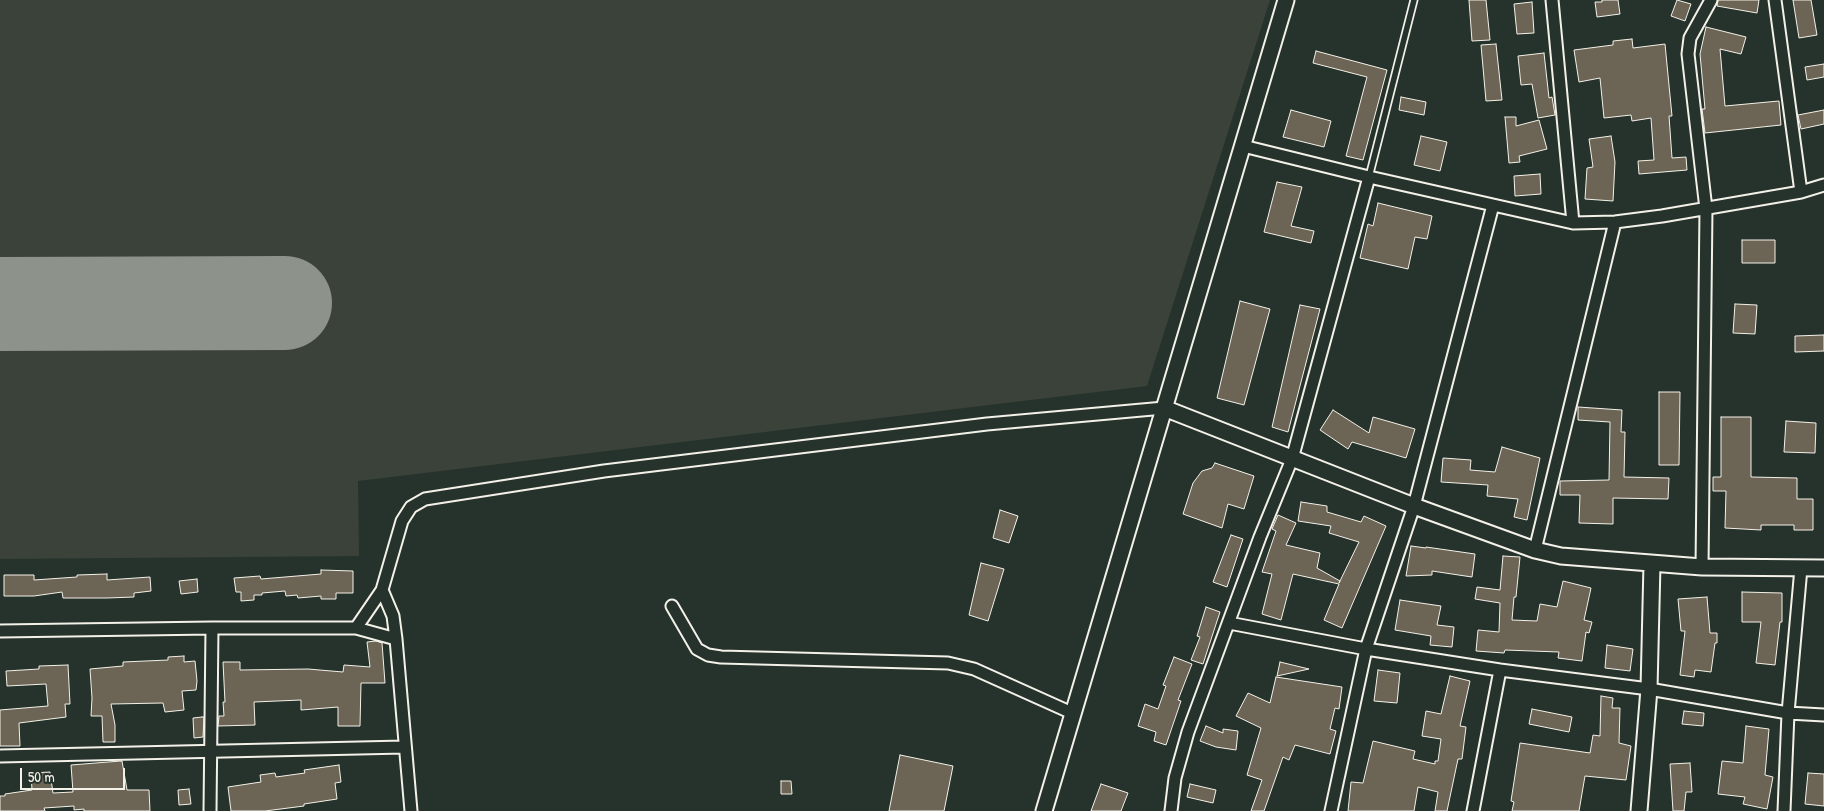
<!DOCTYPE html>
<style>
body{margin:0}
#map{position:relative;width:1824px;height:811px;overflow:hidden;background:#26332d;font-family:"Patrick Hand",sans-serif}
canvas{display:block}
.scale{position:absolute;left:20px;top:768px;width:105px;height:22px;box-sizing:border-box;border:2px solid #f4f1e8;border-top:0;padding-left:6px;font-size:15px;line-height:18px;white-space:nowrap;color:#f4f1e8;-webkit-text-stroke:4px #26332d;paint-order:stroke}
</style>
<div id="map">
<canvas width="1824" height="811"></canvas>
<div class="scale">50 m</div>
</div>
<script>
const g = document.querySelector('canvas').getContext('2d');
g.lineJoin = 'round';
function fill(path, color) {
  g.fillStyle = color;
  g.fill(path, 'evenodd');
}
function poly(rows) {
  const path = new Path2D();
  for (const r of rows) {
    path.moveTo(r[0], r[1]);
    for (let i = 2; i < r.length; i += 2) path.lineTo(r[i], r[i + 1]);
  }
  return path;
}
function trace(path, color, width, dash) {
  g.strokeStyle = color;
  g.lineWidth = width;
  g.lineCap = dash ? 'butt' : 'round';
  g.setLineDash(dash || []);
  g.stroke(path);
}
fill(poly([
 [0,0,1270,0,1147,386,358,481,359,556,0,559]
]), '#3b4239');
trace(poly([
 [0,304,285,303]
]), '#8d928a', 94);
const building = poly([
 [1469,0,1486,0,1490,40,1472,41,1469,0],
 [1602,0,1618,0,1620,14,1597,17,1595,2,1602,2,1602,0],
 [1677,0,1691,4,1685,21,1671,16,1677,0],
 [1718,0,1759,0,1757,13,1717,6,1718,0],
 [1793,0,1811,0,1817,35,1799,38,1793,0],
 [1532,2,1534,33,1517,34,1514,4,1532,2],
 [1706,27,1746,37,1741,54,1720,49,1725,106,1779,101,1781,125,1705,133,1702,109,1705,109,1700,54,1706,27],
 [1632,39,1633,48,1665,44,1672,116,1669,116,1672,158,1686,157,1687,170,1639,174,1638,161,1654,160,1651,118,1632,121,1631,115,1604,118,1600,78,1579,82,1574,50,1613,45,1613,41,1632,39],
 [1496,44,1502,100,1486,101,1481,45,1496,44],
 [1316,51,1387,70,1363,160,1346,156,1367,77,1313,63,1316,51],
 [1544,53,1549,98,1552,97,1555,115,1538,118,1532,84,1521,85,1518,56,1544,53],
 [1824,64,1824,77,1807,80,1805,67,1824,64],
 [1401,97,1426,102,1424,115,1399,110,1401,97],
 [1291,110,1331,121,1324,147,1283,137,1291,110],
 [1824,110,1824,124,1801,129,1798,115,1824,110],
 [1505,117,1516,117,1516,126,1539,120,1547,149,1519,156,1520,162,1509,163,1505,117],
 [1421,136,1447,142,1440,171,1414,165,1421,136],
 [1611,136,1615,162,1613,201,1585,199,1587,168,1593,167,1589,139,1611,136],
 [1540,174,1541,194,1515,196,1514,176,1540,174],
 [1277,182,1302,187,1291,226,1314,231,1311,243,1264,232,1277,182],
 [1378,203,1432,216,1427,239,1415,237,1408,269,1360,258,1368,224,1373,226,1378,203],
 [1742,240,1775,240,1775,263,1742,263,1742,240],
 [1240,301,1270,309,1244,405,1217,398,1240,301],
 [1735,304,1757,305,1755,334,1733,333,1735,304],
 [1300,305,1320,309,1288,432,1272,427,1300,305],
 [1824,335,1824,351,1795,352,1795,336,1824,335],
 [1659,392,1680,392,1679,465,1659,465,1659,392],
 [1578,407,1622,410,1621,432,1625,432,1624,477,1669,478,1668,499,1613,498,1613,524,1579,523,1580,495,1560,495,1560,481,1609,480,1610,422,1578,420,1578,407],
 [1333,410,1369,433,1373,417,1415,429,1406,458,1352,442,1348,449,1320,430,1333,410],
 [1721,417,1751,417,1751,477,1797,478,1797,499,1813,499,1813,530,1794,530,1794,525,1761,525,1761,530,1725,528,1726,491,1713,491,1713,477,1721,477,1721,417],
 [1786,421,1816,423,1815,453,1784,452,1786,421],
 [1502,447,1540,458,1527,520,1514,517,1518,499,1487,496,1488,485,1441,482,1443,458,1471,460,1470,470,1495,472,1502,447],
 [1215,463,1254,476,1244,509,1228,504,1222,528,1183,514,1193,483,1202,471,1212,468,1215,463],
 [1301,502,1327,506,1327,512,1361,522,1364,516,1386,526,1342,628,1324,620,1339,584,1293,574,1281,620,1262,614,1272,574,1262,572,1276,531,1272,529,1278,515,1296,523,1286,545,1320,553,1317,568,1340,581,1339,583,1359,542,1329,533,1331,526,1298,521,1301,502],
 [1000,510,1018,516,1009,543,993,538,1000,510],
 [1231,535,1243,539,1227,587,1213,582,1231,535],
 [1411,546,1426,548,1426,547,1475,554,1472,577,1432,571,1432,575,1406,576,1411,546],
 [1503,556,1520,557,1516,597,1514,597,1512,620,1537,621,1540,604,1557,607,1563,581,1591,588,1584,620,1592,622,1589,633,1586,632,1582,661,1558,658,1559,652,1505,650,1504,653,1476,651,1478,630,1499,632,1500,603,1475,599,1477,587,1500,590,1503,556],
 [981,563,1004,569,988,621,969,615,981,563],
 [321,570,353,571,353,593,336,593,336,599,321,599,321,596,298,598,297,595,286,596,285,591,262,593,262,595,254,595,254,600,241,601,241,592,236,592,234,578,260,576,261,579,321,574,321,570],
 [107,574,107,580,150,577,151,591,134,593,134,597,107,598,63,598,62,592,34,596,4,596,4,575,34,575,34,580,77,577,77,575,107,574],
 [197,579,198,592,181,594,179,581,197,579],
 [1742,592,1782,593,1782,622,1780,622,1775,665,1756,663,1761,622,1742,622,1742,592],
 [1707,597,1710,633,1717,633,1717,643,1715,643,1711,672,1695,670,1694,677,1680,675,1685,631,1681,631,1678,599,1707,597],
 [1400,600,1441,606,1437,625,1454,627,1452,647,1430,645,1431,636,1395,630,1400,600],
 [1206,607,1220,612,1203,664,1191,660,1200,637,1197,636,1206,607],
 [376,641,382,643,385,683,361,683,360,726,338,726,338,707,301,710,301,700,254,702,255,725,218,726,219,716,224,716,223,702,225,702,223,662,240,662,240,670,308,669,343,672,344,665,370,667,367,642,376,641],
 [1607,645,1633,649,1630,671,1605,668,1607,645],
 [184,656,184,662,195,661,197,681,196,690,182,691,184,710,165,712,163,703,111,704,115,725,115,742,103,742,102,716,91,716,92,698,90,669,123,666,123,662,168,660,168,657,184,656],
 [1174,657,1192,664,1178,700,1181,701,1166,745,1154,741,1156,732,1138,726,1145,704,1158,709,1166,686,1163,685,1174,657],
 [1280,662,1309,669,1277,676,1280,662],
 [68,665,70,704,65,704,66,717,19,723,20,746,0,746,0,710,48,706,46,684,7,686,6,671,39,669,39,666,68,665],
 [1378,670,1400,673,1397,703,1374,701,1378,670],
 [1450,676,1470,681,1460,726,1466,727,1462,759,1458,759,1447,811,1435,811,1438,792,1418,787,1414,811,1348,811,1351,782,1363,783,1373,741,1415,751,1413,759,1435,764,1435,761,1438,761,1441,739,1422,736,1426,711,1441,714,1450,676],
 [1276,677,1342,687,1339,709,1335,708,1330,729,1336,731,1330,754,1295,745,1289,760,1283,757,1264,811,1251,811,1262,780,1247,775,1261,728,1236,716,1248,693,1270,703,1276,677],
 [1601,696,1613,698,1612,708,1620,708,1619,743,1631,746,1626,780,1585,776,1579,811,1512,811,1514,802,1511,801,1520,743,1590,753,1593,735,1600,736,1601,696],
 [1532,709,1572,717,1569,732,1529,724,1532,709],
 [1684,711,1704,713,1703,726,1682,724,1684,711],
 [202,717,204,717,203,737,194,738,193,718,202,717],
 [1206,726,1223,733,1223,729,1238,731,1236,750,1216,747,1200,741,1206,726],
 [1746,726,1769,729,1765,775,1773,777,1767,809,1743,804,1745,797,1718,794,1722,761,1743,763,1746,726],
 [900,755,953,766,944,811,889,811,900,755],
 [121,761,122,761,127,790,149,790,150,811,84,811,84,809,74,810,74,806,44,808,45,811,0,811,0,796,5,796,5,794,32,790,31,773,50,772,53,793,73,792,71,765,121,761],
 [1690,763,1692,792,1686,792,1684,811,1673,811,1670,764,1690,763],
 [339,765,341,782,335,783,337,799,304,804,304,806,265,811,231,811,228,787,261,782,260,775,275,773,276,777,305,773,304,770,339,765],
 [1808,773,1824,774,1824,806,1805,804,1808,773],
 [781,781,791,781,792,794,781,794,781,781],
 [1101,784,1128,793,1121,811,1091,811,1101,784],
 [1190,784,1216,790,1213,803,1187,797,1190,784],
 [189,789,191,804,179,805,178,790,189,789]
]);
fill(building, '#6c6555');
trace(building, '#f4f1e8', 1);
const lane = poly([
 [1369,177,1414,0]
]);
const street = poly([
 [1552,0,1573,223],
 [1775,0,1801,192],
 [1243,146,1369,177,1573,223,1615,222,1662,216,1801,192,1824,185],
 [1535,550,1615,222],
 [1702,567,1706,209,1688,54,1690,38,1711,0],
 [672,606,697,649,708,655,721,657,948,663,974,669,1072,713],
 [1229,623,1366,649,1500,670,1649,689,1788,713,1824,715],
 [356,628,382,590],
 [0,631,212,628,356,628,396,639],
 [0,756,404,747],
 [210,811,212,628],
 [411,811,396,639,393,616,382,590,402,521,411,507,425,499,604,471,987,424,1164,408],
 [1171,811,1175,778,1188,732,1260,537,1292,459,1369,177],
 [1331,811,1366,649,1414,506,1493,205],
 [1473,811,1500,670],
 [1784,811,1788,713,1801,568]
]);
const secondary = poly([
 [1164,408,1414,506,1535,550,1561,556,1702,567,1824,568],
 [1044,811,1286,0],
 [1639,811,1649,689,1652,564]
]);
trace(lane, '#f4f1e8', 9);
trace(street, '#f4f1e8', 15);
trace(secondary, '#f4f1e8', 19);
trace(lane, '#26332d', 5.5);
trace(street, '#26332d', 11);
trace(secondary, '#26332d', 15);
</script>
